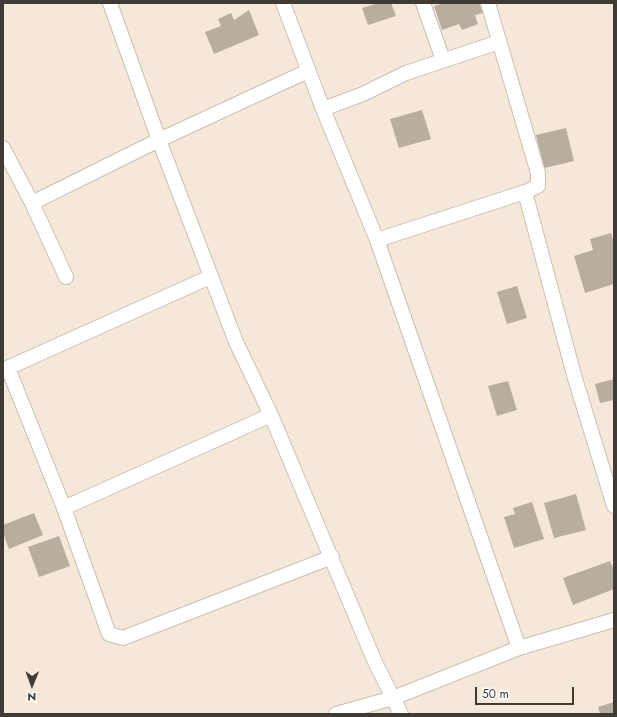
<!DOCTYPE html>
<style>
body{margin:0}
#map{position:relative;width:617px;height:717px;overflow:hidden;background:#f5e8d9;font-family:Jost,sans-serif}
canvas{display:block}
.frame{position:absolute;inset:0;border:4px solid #403a35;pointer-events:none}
.north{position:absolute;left:12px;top:665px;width:40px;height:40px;-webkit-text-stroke:3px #fff;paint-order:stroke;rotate:181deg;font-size:11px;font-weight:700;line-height:16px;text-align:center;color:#403a35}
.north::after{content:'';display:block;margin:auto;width:14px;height:18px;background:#403a35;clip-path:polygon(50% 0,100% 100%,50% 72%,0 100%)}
.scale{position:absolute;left:475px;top:687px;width:99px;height:18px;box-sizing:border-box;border:2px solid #403a35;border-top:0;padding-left:5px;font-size:12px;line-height:14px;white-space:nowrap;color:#403a35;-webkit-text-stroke:3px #fff;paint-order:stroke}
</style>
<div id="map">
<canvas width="617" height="717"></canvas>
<div class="frame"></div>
<div class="north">N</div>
<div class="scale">50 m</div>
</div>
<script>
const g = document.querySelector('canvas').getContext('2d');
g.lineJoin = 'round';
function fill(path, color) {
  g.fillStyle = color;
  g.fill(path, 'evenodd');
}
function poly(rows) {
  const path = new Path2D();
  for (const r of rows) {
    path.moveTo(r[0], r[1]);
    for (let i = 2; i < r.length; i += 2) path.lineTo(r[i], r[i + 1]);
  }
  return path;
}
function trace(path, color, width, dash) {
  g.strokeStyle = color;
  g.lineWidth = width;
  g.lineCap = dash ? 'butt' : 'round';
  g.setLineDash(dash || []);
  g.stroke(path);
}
fill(poly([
 [379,3,391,3,396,16,368,25,362,8],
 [444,3,479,3,483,13,475,15,478,24,462,30,459,24,442,30,434,6],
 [249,10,259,35,214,54,205,32,221,26,218,19,231,13,234,20],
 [422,110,431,139,399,148,390,119],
 [566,128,574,161,544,168,536,135],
 [611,233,614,244,614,284,585,293,574,256,593,250,590,239],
 [517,286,527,318,507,324,497,292],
 [614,379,614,400,600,403,595,384],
 [508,381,517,410,497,416,488,386],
 [576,494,586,530,554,538,544,503],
 [532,502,544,539,514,548,504,517,515,514,513,508],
 [34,513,43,535,9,549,3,533,3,525],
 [59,536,70,566,39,577,28,547],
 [610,561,614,570,614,589,573,605,563,578],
 [614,702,614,714,600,714,598,707]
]), '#b9ad9f');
const minor = poly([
 [110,3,159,140,236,342,271,415,375,662,401,714],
 [283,3,323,109,377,240,519,648],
 [423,3,443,60],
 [488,3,538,173,538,186,525,192,574,375,614,506],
 [323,109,363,94,406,73,499,42],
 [3,148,32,203,66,277],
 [32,203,159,140,308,71],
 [377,240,525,192],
 [8,368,64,508,109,634,123,638,332,557],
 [3,370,210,277],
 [64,508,271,415],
 [336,714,393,698,519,648,614,620]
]);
trace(minor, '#ccbfb1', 16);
trace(minor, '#fff', 14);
</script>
